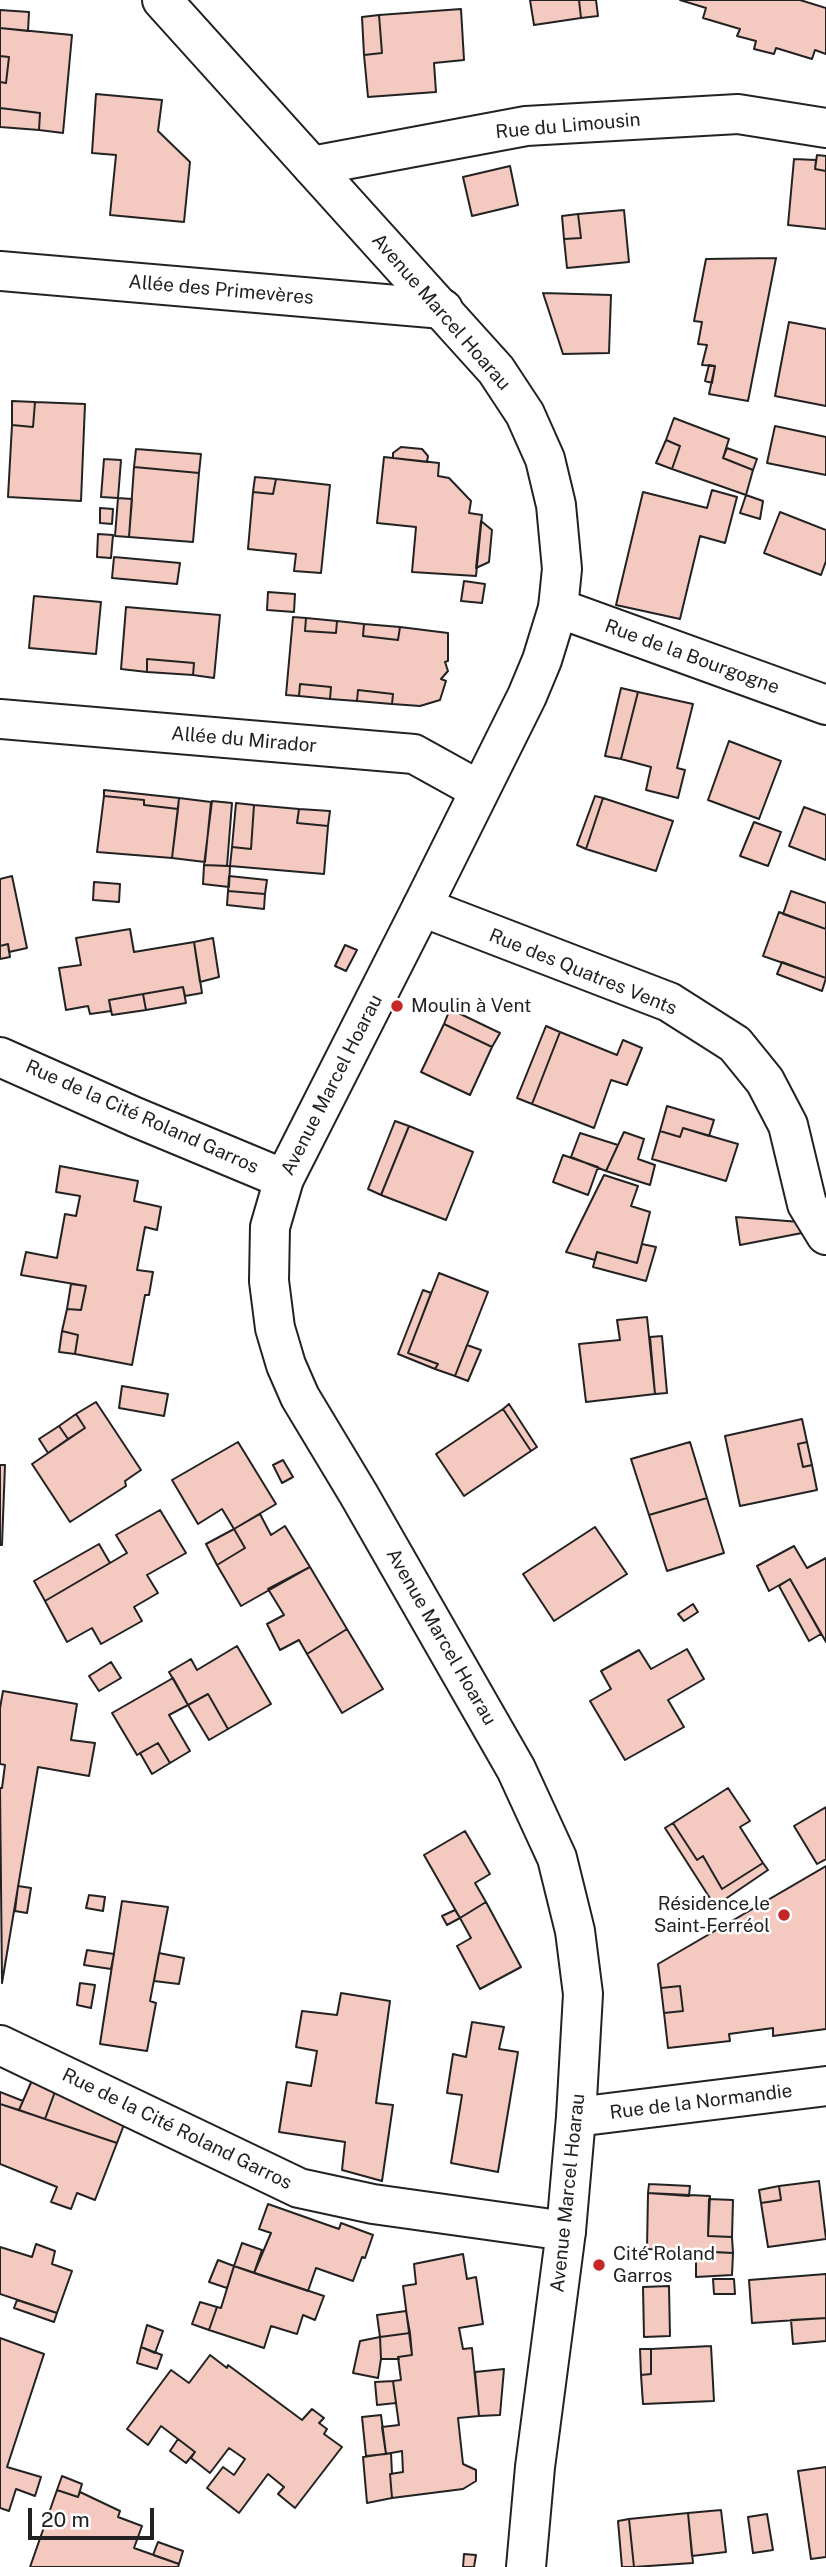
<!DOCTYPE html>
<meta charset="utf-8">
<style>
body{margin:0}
#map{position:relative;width:826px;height:2567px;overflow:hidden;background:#fff;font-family:"Public Sans",sans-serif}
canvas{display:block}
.scale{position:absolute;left:28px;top:2508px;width:126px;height:32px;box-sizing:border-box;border:4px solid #222;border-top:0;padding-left:9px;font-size:21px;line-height:24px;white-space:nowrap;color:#222;-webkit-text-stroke:5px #fff;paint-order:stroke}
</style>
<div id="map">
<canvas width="826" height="2567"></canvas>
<div class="scale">20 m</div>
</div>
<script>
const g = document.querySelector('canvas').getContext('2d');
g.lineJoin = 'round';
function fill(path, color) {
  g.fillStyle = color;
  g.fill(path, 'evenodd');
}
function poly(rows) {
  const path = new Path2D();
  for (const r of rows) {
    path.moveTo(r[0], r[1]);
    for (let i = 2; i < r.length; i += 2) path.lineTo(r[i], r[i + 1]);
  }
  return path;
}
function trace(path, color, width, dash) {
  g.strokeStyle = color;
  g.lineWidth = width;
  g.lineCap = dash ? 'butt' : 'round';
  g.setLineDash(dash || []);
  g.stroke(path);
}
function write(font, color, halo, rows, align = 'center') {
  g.font = font + ' "Public Sans",sans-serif';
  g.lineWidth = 5;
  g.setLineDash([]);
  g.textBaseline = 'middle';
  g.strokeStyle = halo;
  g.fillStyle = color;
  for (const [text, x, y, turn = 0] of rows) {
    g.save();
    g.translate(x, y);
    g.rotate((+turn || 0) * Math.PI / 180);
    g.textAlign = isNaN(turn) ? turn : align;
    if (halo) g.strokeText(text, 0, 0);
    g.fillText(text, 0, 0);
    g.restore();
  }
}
const building = poly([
 [530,0,579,0,581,18,534,25,530,0],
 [579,0,596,0,598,16,581,18,579,0],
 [680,0,800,0,826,8,826,54,815,50,812,59,776,48,774,54,754,49,756,41,737,36,740,29,703,18,706,8,680,0],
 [461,9,464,60,434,63,436,92,368,97,364,55,382,53,379,15,461,9],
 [0,10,29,12,28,31,0,28,0,10],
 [379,15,382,53,364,55,362,17,379,15],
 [0,28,72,35,63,133,39,130,40,113,0,108,0,82,6,83,9,57,0,56,0,28],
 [0,56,9,57,6,83,0,82,0,56],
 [96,94,162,100,158,131,190,162,184,222,110,215,116,155,92,153,96,94],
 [0,108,40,113,39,130,0,127,0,108],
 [817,155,826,156,826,171,815,169,817,155],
 [794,159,816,160,815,169,826,171,826,229,788,225,794,159],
 [510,166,518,205,472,216,463,177,510,166],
 [624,210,629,262,567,268,564,239,581,238,578,214,624,210],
 [578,214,581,238,564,239,562,216,578,214],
 [776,258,748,401,709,394,715,366,702,365,707,345,698,344,702,322,694,321,706,259,776,258],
 [543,293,611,295,609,353,563,354,543,293],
 [789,322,826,329,826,406,775,396,789,322],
 [709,365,715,366,712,383,705,381,709,365],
 [12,401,35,402,33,427,12,425,12,401],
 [35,402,85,404,81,501,8,497,12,425,33,427,35,402],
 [674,418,729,439,723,458,753,470,746,495,672,469,680,446,666,440,674,418],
 [775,426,826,437,826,475,767,463,775,426],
 [666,440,680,446,672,469,656,463,666,440],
 [401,447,422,449,428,456,427,462,393,458,393,453,401,447],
 [727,448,757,459,753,470,723,458,727,448],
 [136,449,201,454,199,473,134,467,136,449],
 [384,457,439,463,438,476,449,478,471,501,469,513,482,515,476,576,412,572,416,527,377,523,384,457],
 [104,459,121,460,118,498,101,497,104,459],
 [134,467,199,473,193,542,129,537,134,467],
 [255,477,276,479,273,494,253,492,255,477],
 [276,479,330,485,321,573,294,571,296,554,248,549,253,492,273,494,276,479],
 [712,490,737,497,725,543,700,536,680,619,616,605,643,492,707,508,712,490],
 [746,495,763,501,760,519,740,513,746,495],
 [118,498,132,499,129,537,115,536,118,498],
 [100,508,113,509,112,524,100,523,100,508],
 [780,512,826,530,826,561,821,575,764,553,780,512],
 [481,521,492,530,489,562,476,568,481,521],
 [98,534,113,535,111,558,97,557,98,534],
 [114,557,180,563,177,584,112,578,114,557],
 [464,581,485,584,482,603,461,601,464,581],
 [268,592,295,594,294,612,267,610,268,592],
 [34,596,101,602,96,654,29,648,34,596],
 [126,607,220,615,214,678,193,675,194,663,147,659,147,672,121,669,126,607],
 [293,617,306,618,305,631,336,633,337,621,364,624,363,636,398,640,400,627,448,633,448,661,445,662,448,671,441,679,446,681,440,700,420,706,392,704,393,694,358,690,357,701,330,699,331,687,300,684,299,696,286,695,293,617],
 [306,618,337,621,336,633,305,631,306,618],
 [364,624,400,627,398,640,363,636,364,624],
 [147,659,194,663,193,675,147,672,147,659],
 [300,684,331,687,330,699,299,696,300,684],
 [621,688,638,692,621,759,605,756,621,688],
 [358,690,393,694,392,704,357,701,358,690],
 [638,692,693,704,677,768,685,770,678,798,646,790,651,767,621,759,638,692],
 [729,741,781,761,759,819,708,800,729,741],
 [104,790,179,798,178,809,144,805,144,800,104,796,104,790],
 [104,796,144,800,144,805,178,809,172,858,97,852,104,796],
 [595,796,603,798,586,849,577,845,595,796],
 [179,798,211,802,205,862,172,858,179,798],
 [603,798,673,821,656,871,586,849,603,798],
 [212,801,232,803,227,866,204,865,212,801],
 [236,803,254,805,251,849,232,847,236,803],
 [254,805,299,809,297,823,328,826,324,874,230,866,232,847,251,849,254,805],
 [804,807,826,815,826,860,789,846,804,807],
 [299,809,330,811,328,826,297,823,299,809],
 [754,822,781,832,768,866,740,856,754,822],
 [204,865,230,866,229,887,203,884,204,865],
 [12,876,27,948,9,952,8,944,0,946,0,879,12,876],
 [229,876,267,880,265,894,228,891,229,876],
 [94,882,120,884,119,902,93,900,94,882],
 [228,891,265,894,264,909,227,905,228,891],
 [791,891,826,903,826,929,783,914,791,891],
 [779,912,826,929,826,978,763,956,779,912],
 [130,929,134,952,194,942,202,993,185,996,183,987,109,1000,111,1011,90,1014,88,1006,66,1010,59,968,81,965,76,938,130,929],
 [213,938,219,977,200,982,194,942,213,938],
 [8,944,10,957,0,959,0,946,8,944],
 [345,945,357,950,346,971,335,966,345,945],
 [782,962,826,978,822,991,777,974,782,962],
 [183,987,186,1003,146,1010,143,994,183,987],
 [143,994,146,1010,112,1015,109,1000,143,994],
 [450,1009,500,1033,492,1047,444,1024,450,1009],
 [444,1024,492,1047,470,1095,421,1072,444,1024],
 [546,1026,560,1032,532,1104,517,1098,546,1026],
 [560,1032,617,1055,623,1040,642,1048,627,1085,611,1080,594,1128,532,1104,560,1032],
 [667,1106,714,1120,709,1136,683,1128,680,1137,660,1131,667,1106],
 [395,1121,409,1126,381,1195,368,1189,395,1121],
 [409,1126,473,1152,446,1220,381,1195,409,1126],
 [683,1128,738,1144,726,1181,652,1159,660,1131,680,1137,683,1128],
 [624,1132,644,1139,638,1159,655,1165,650,1185,606,1171,624,1132],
 [580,1133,618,1145,606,1171,571,1157,580,1133],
 [563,1155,598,1167,588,1195,553,1182,563,1155],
 [60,1166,138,1181,134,1201,161,1207,157,1230,145,1227,137,1270,153,1272,149,1295,145,1295,132,1365,75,1354,78,1335,62,1331,67,1309,81,1310,86,1286,21,1275,26,1252,57,1258,65,1214,76,1216,80,1196,56,1192,60,1166],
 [604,1175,638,1186,631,1206,650,1212,637,1263,597,1252,595,1260,566,1252,604,1175],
 [736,1217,800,1222,802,1233,740,1245,736,1217],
 [642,1244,656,1247,646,1281,593,1267,597,1252,637,1263,642,1244],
 [439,1273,488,1292,455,1376,435,1369,438,1364,408,1353,439,1273],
 [71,1284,86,1286,81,1310,67,1309,71,1284],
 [423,1290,431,1293,408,1353,438,1364,435,1369,398,1354,423,1290],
 [647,1317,655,1394,586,1402,579,1344,620,1340,617,1320,647,1317],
 [62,1331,78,1335,75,1354,59,1352,62,1331],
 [662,1336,667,1393,655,1394,650,1337,662,1336],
 [467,1345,481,1350,468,1381,455,1376,467,1345],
 [122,1386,168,1394,164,1416,119,1408,122,1386],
 [96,1402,141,1470,125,1481,126,1486,70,1522,32,1464,85,1428,76,1414,96,1402],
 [509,1404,537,1447,531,1451,503,1409,509,1404],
 [503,1409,531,1451,464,1496,436,1454,503,1409],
 [76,1414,85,1428,68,1439,59,1426,76,1414],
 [802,1419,807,1442,798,1444,803,1467,812,1465,817,1490,740,1506,725,1436,802,1419],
 [59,1426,68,1439,48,1453,39,1439,59,1426],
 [238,1442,276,1504,234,1529,222,1509,198,1524,172,1480,238,1442],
 [690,1442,707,1498,649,1515,631,1459,690,1442],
 [807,1442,812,1465,803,1467,798,1444,807,1442],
 [283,1460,293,1477,282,1483,273,1465,283,1460],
 [0,1465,5,1465,2,1545,0,1545,0,1465],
 [707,1498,724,1553,667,1571,649,1515,707,1498],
 [160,1510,186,1553,147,1575,158,1593,134,1607,142,1621,101,1644,92,1628,67,1642,45,1601,127,1553,116,1535,160,1510],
 [260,1514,271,1535,285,1526,310,1567,241,1606,217,1565,245,1548,234,1529,260,1514],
 [595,1527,627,1574,554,1621,523,1574,595,1527],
 [234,1529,245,1548,217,1565,206,1544,234,1529],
 [99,1544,110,1563,45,1601,34,1581,99,1544],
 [794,1546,807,1568,826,1558,826,1642,790,1579,769,1591,757,1566,794,1546],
 [310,1567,347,1629,307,1654,299,1640,280,1650,267,1624,284,1615,268,1589,310,1567],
 [790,1579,821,1634,809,1641,779,1586,790,1579],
 [693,1604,698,1612,684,1621,678,1614,693,1604],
 [347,1629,383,1689,342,1713,307,1654,347,1629],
 [237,1646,271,1704,228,1729,208,1694,188,1705,169,1672,191,1659,197,1670,237,1646],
 [687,1649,704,1679,668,1700,684,1727,625,1760,590,1701,611,1689,601,1671,639,1650,651,1669,687,1649],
 [111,1662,121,1678,99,1691,89,1676,111,1662],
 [173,1678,188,1705,169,1715,190,1751,170,1763,158,1743,137,1755,112,1713,173,1678],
 [3,1691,77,1704,71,1740,95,1743,89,1776,38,1767,2,1983,0,1788,2,1788,5,1765,0,1764,0,1708,3,1691],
 [208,1694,228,1729,209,1740,188,1705,208,1694],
 [158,1743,170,1763,152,1774,140,1753,158,1743],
 [728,1788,750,1821,740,1827,763,1863,722,1889,703,1856,697,1860,673,1823,728,1788],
 [826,1807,826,1859,817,1864,794,1826,826,1807],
 [673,1823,697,1860,703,1856,722,1889,763,1863,768,1870,715,1906,665,1828,673,1823],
 [465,1831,490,1874,475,1883,486,1902,460,1918,424,1855,465,1831],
 [826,1866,826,2029,773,2036,773,2028,729,2034,730,2041,668,2048,664,2013,683,2011,680,1986,661,1988,658,1964,826,1866],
 [18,1886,31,1888,27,1913,15,1911,18,1886],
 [89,1895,105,1897,103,1911,86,1908,89,1895],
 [122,1901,168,1907,150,2001,156,2003,147,2051,100,2044,122,1901],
 [486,1902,521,1967,480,1989,457,1946,471,1938,460,1918,486,1902],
 [455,1910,460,1918,447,1925,442,1916,455,1910],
 [87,1950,114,1954,111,1969,84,1965,87,1950],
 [159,1953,184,1958,179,1984,154,1981,159,1953],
 [80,1983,95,1985,91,2008,77,2005,80,1983],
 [680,1986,683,2011,664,2013,661,1988,680,1986],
 [341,1993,390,2001,376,2103,393,2105,382,2181,342,2170,345,2142,279,2132,287,2082,311,2086,317,2051,296,2047,302,2011,337,2015,341,1993],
 [472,2022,504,2027,499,2049,518,2052,498,2172,451,2163,462,2095,447,2093,453,2054,466,2057,472,2022],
 [33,2078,56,2089,45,2119,19,2110,33,2078],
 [56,2089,125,2122,117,2143,45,2119,56,2089],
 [0,2092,23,2101,19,2110,0,2104,0,2092],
 [0,2104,117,2143,95,2200,77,2193,71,2209,51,2202,57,2187,0,2164,0,2104],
 [819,2181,826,2239,768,2247,761,2203,781,2200,779,2186,819,2181],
 [649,2184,690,2186,689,2196,648,2193,649,2184],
 [779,2186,781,2200,761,2203,759,2190,779,2186],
 [648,2193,710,2196,708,2236,732,2237,733,2253,647,2249,648,2193],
 [709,2199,733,2200,732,2237,708,2236,709,2199],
 [268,2204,339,2229,341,2223,373,2235,365,2258,362,2257,353,2281,316,2268,308,2291,254,2273,271,2233,259,2229,268,2204],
 [242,2243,262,2250,254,2273,234,2266,242,2243],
 [36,2244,55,2251,52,2264,72,2271,57,2313,0,2294,0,2247,32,2257,36,2244],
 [696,2251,733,2253,732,2275,696,2277,696,2251],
 [463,2254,467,2279,476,2277,483,2324,459,2328,463,2349,472,2348,479,2416,458,2418,463,2464,476,2470,476,2481,463,2489,392,2498,390,2474,403,2472,402,2451,386,2454,382,2427,399,2425,393,2381,401,2380,398,2357,412,2355,403,2286,416,2284,414,2264,463,2254],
 [218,2260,234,2266,227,2288,209,2282,218,2260],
 [234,2266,324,2296,315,2320,303,2315,297,2334,271,2326,264,2348,209,2330,217,2307,221,2308,234,2266],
 [826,2274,826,2318,752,2323,749,2280,826,2274],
 [713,2279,734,2279,735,2294,714,2294,713,2279],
 [669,2286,670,2336,644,2337,643,2287,669,2286],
 [17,2300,57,2313,54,2322,14,2308,17,2300],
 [200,2302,217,2307,209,2330,192,2324,200,2302],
 [406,2311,410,2333,380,2337,377,2315,406,2311],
 [826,2318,826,2341,793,2344,791,2320,826,2318],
 [147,2325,163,2331,155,2353,141,2347,147,2325],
 [410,2333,412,2355,398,2357,399,2359,381,2359,380,2337,410,2333],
 [380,2337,381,2359,378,2378,353,2373,360,2341,380,2337],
 [0,2338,44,2354,7,2467,41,2477,35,2496,16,2489,9,2511,0,2508,0,2338],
 [711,2346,714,2401,643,2404,641,2375,651,2374,651,2349,711,2346],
 [141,2347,162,2355,157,2369,137,2363,141,2347],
 [640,2349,651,2349,651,2374,641,2375,640,2349],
 [210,2355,227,2368,228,2365,302,2420,312,2409,324,2418,319,2423,327,2429,324,2434,342,2447,295,2508,278,2494,284,2487,268,2474,239,2513,207,2488,223,2467,234,2475,245,2459,229,2448,210,2473,191,2458,195,2452,161,2426,148,2445,127,2429,171,2370,189,2383,210,2355],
 [504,2369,500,2415,479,2416,475,2372,504,2369],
 [393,2381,396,2403,377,2405,375,2382,393,2381],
 [381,2415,386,2454,366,2456,362,2417,381,2415],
 [178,2439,195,2452,186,2463,170,2451,178,2439],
 [391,2453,392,2474,390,2474,392,2498,367,2503,363,2457,391,2453],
 [826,2467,826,2557,811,2559,798,2471,826,2467],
 [62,2476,82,2484,78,2497,57,2490,62,2476],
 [57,2490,78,2497,80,2492,120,2511,118,2517,142,2526,134,2548,179,2564,178,2567,30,2567,57,2490],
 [721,2510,726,2552,692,2556,688,2513,721,2510],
 [688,2513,693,2563,634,2567,629,2519,688,2513],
 [767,2514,773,2550,753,2553,748,2517,767,2514],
 [629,2519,634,2567,622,2567,618,2521,629,2519],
 [158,2542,183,2551,179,2564,153,2555,158,2542],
 [464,2554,476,2555,474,2567,463,2567,464,2554]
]);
fill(building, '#f3c9c0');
trace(building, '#222', 2);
const minor = poly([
 [312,166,526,126,738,114,826,128],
 [0,271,443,309],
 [558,608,826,705],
 [0,719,414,754,479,790],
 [422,907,669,1002,735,1044,765,1081,788,1125,807,1204,826,1235],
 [0,1057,135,1117,284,1179],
 [0,2045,299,2188,373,2204,566,2231],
 [576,2117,826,2086]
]);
const secondary = poly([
 [162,0,496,370,525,414,545,459,556,505,562,569,558,608,542,660,527,696,422,907,284,1179,270,1227,269,1281,275,1328,286,1365,300,1397,359,1495,516,1769,557,1858,575,1931,583,1994,576,2117,566,2231,535,2467,526,2567]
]);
trace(minor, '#222', 42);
trace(secondary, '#222', 42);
trace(minor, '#fff', 38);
trace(secondary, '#fff', 38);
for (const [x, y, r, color] of [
 [397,1006,7,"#c62828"],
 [784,1915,7,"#c62828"],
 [599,2265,7,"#c62828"]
]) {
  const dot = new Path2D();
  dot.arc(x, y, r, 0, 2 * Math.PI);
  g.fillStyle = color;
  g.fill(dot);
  trace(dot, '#fff', 2.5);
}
write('19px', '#222', '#fff', [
 ["Rue du Limousin",568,126,-5],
 ["Allée des Primevères",221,290,5],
 ["Avenue Marcel Hoarau",441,312,49],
 ["Rue de la Bourgogne",692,657,20],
 ["Allée du Mirador",244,740,5],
 ["Rue des Quatres Vents",583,972,22],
 ["Avenue Marcel Hoarau",332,1085,-63],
 ["Rue de la Cité Roland Garros",142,1117,24],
 ["Avenue Marcel Hoarau",441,1637,60],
 ["Rue de la Normandie",701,2102,-7],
 ["Rue de la Cité Roland Garros",177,2129,26],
 ["Avenue Marcel Hoarau",568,2193,-84]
]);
write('19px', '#222', '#fff', [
 ["Moulin à Vent",411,1006],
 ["Résidence le",770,1904,"right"],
 ["Saint-Ferréol",770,1926,"right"],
 ["Cité Roland",613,2254],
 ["Garros",613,2276]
], 'left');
</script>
